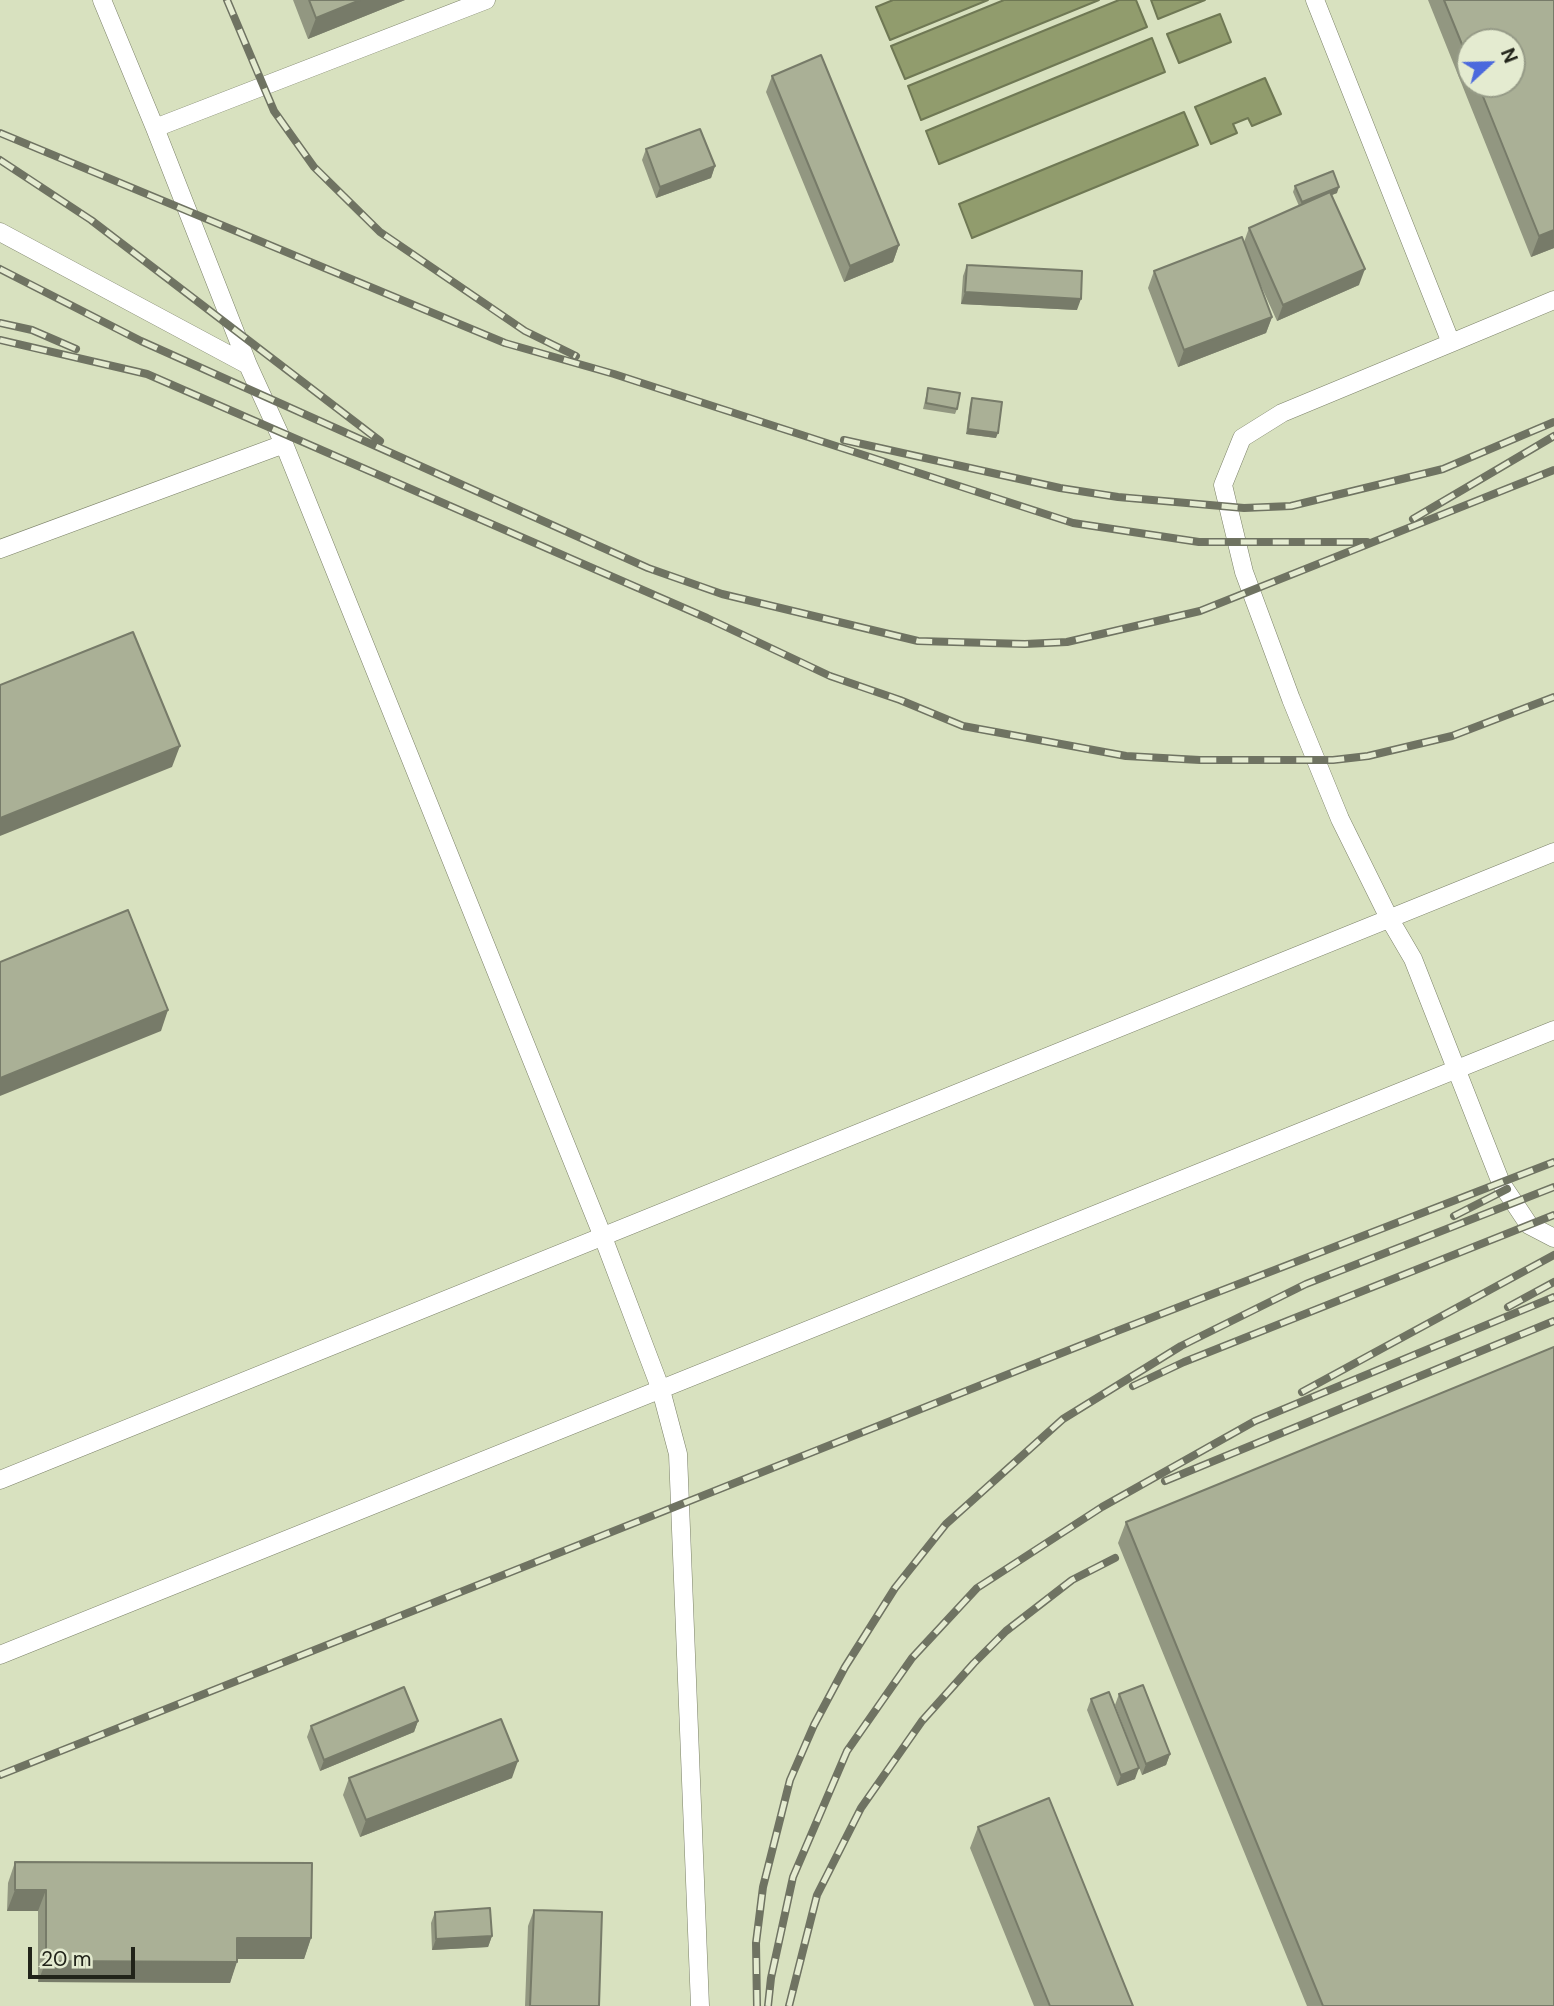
<!DOCTYPE html>
<style>
body{margin:0}
#map{position:relative;width:1554px;height:2006px;overflow:hidden;background:#e4ebd0;font-family:"DM Sans",sans-serif}
canvas{display:block}
.north{position:absolute;left:1456px;top:28px;width:70px;height:70px;box-sizing:border-box;background:#e4ebd0;border:2px solid #969b87;border-radius:50%;rotate:68deg;font-size:19px;font-weight:700;line-height:28px;text-align:center;color:#212319}
.north::after{content:'';display:block;margin:auto;width:24px;height:32px;background:#4b69dd;clip-path:polygon(50% 0,100% 100%,50% 72%,0 100%)}
.scale{position:absolute;left:28px;top:1947px;width:107px;height:32px;box-sizing:border-box;border:4px solid #212319;border-top:0;padding-left:9px;font-size:21px;line-height:24px;white-space:nowrap;color:#212319;-webkit-text-stroke:5px #e4ebd0;paint-order:stroke}
</style>
<div id="map">
<canvas width="1554" height="2006"></canvas>
<div class="north">N</div>
<div class="scale">20 m</div>
</div>
<script>
const g = document.querySelector('canvas').getContext('2d');
g.lineJoin = 'round';
function fill(path, color) {
  g.fillStyle = color;
  g.fill(path, 'evenodd');
}
function poly(rows) {
  const path = new Path2D();
  for (const r of rows) {
    path.moveTo(r[0], r[1]);
    for (let i = 2; i < r.length; i += 2) path.lineTo(r[i], r[i + 1]);
  }
  return path;
}
function trace(path, color, width, dash) {
  g.strokeStyle = color;
  g.lineWidth = width;
  g.lineCap = dash ? 'butt' : 'round';
  g.setLineDash(dash || []);
  g.stroke(path);
}
fill(poly([
 [0,0,1554,0,1554,2006,0,2006],
 [1470,42,1512,42,1512,84,1470,84]
]), '#d8e1bf');
const water = poly([
 [893,0,988,0,890,40,876,7,893,0],
 [1004,0,1099,0,905,79,891,46,1004,0],
 [1119,0,1136,0,1147,27,921,120,908,86,1119,0],
 [1151,0,1205,0,1158,19,1151,0],
 [1220,14,1231,42,1179,63,1167,34,1220,14],
 [1152,38,1165,72,939,164,926,131,1152,38],
 [1265,78,1281,114,1252,126,1248,118,1233,124,1237,133,1211,144,1195,107,1265,78],
 [1184,112,1198,145,972,238,959,204,1184,112]
]);
fill(water, '#919c6d');
trace(water, '#6f7854', 2);
const service = poly([
 [102,0,155,128,248,365,284,444,603,1237,661,1390,678,1454,700,2006],
 [1315,0,1451,343,1282,413,1242,438,1223,485,1244,572,1291,699,1340,819,1389,918,1413,959,1501,1183,1529,1225,1554,1238],
 [155,128,486,0],
 [0,232,248,365],
 [1451,343,1554,300],
 [0,549,284,444],
 [0,1480,1554,852],
 [0,1655,1554,1030]
]);
trace(service, '#7c8269', 19);
trace(service, '#fff', 18);
const rail = poly([
 [227,0,274,111,314,167,380,232,525,331,576,356],
 [0,133,505,343,614,374,1073,523,1199,542,1367,542],
 [0,160,91,220,380,441],
 [0,269,141,341,648,568,722,594,918,641,1025,644,1067,642,1200,611,1554,470],
 [0,323,32,330,76,349],
 [0,340,147,374,707,618,830,676,900,700,963,726,1126,756,1200,760,1333,760,1368,756,1452,736,1554,697],
 [844,440,1060,488,1118,497,1244,508,1291,506,1443,469,1554,422],
 [1413,519,1554,436],
 [1454,1216,1507,1189],
 [1508,1307,1554,1282],
 [1133,1386,1184,1362,1554,1215],
 [1302,1392,1554,1255],
 [1165,1481,1554,1321],
 [0,1775,1117,1331,1554,1162],
 [757,2006,756,1943,763,1887,790,1780,814,1725,845,1667,895,1588,946,1524,1063,1419,1181,1346,1306,1284,1554,1187],
 [768,2006,771,1978,793,1877,847,1751,912,1658,977,1588,1102,1507,1255,1421,1554,1297],
 [789,2006,817,1895,861,1808,922,1721,974,1663,1006,1631,1072,1580,1115,1558]
]);
trace(rail, '#6f7362', 8);
trace(rail, '#e4ebd0', 5, [16]);
fill(poly([
 [293,0,405,0,308,39],
 [1428,0,1554,0,1554,248,1531,257],
 [1470,42,1512,84,1470,84],
 [772,76,899,245,893,262,844,282,766,92],
 [646,149,715,166,711,178,656,198,642,160],
 [1295,186,1337,193,1332,195,1359,285,1277,321,1257,277,1272,317,1266,333,1178,367,1148,288,1154,271,1244,242,1249,228,1299,206,1293,192],
 [967,265,1077,310,961,304,963,276],
 [928,388,957,409,955,414,923,409],
 [972,398,996,438,966,434,970,404],
 [1126,1522,1554,2006,1307,2006,1118,1543],
 [1119,1694,1170,1754,1166,1765,1142,1775,1115,1705],
 [1091,1699,1135,1779,1117,1786,1087,1710],
 [418,1721,414,1732,320,1771,307,1737,311,1726],
 [349,1778,512,1778,360,1837,343,1795],
 [978,1827,1133,2006,1034,2006,970,1848],
 [15,1862,311,1938,304,1959,237,1959,230,1983,38,1982,38,1911,7,1911,8,1883],
 [534,1910,599,2006,525,2006,528,1926],
 [435,1912,492,1936,488,1947,432,1950,431,1923]
]), '#929781');
fill(poly([
 [360,0,405,0,308,39,316,18],
 [715,166,711,178,656,198,660,187],
 [1339,187,1337,193,1300,207,1302,202],
 [1554,230,1554,248,1531,257,1539,236],
 [899,245,893,262,844,282,850,266],
 [1365,269,1359,285,1277,321,1283,305],
 [965,292,1081,299,1077,310,961,304],
 [1272,317,1266,333,1178,367,1184,350],
 [968,429,998,433,996,438,966,434],
 [180,746,172,767,0,836,0,818],
 [168,1010,161,1031,0,1096,0,1078],
 [418,1721,414,1732,320,1771,324,1760],
 [1170,1754,1166,1765,1142,1775,1146,1764],
 [518,1761,512,1778,360,1837,366,1820],
 [1139,1768,1135,1779,1117,1786,1121,1775],
 [15,1890,46,1890,38,1911,7,1911],
 [492,1936,488,1947,432,1950,436,1939],
 [237,1938,311,1938,304,1959,230,1959],
 [46,1961,237,1962,230,1983,38,1982]
]), '#777b69');
const building = poly([
 [309,0,360,0,316,18,309,0],
 [1444,0,1554,0,1554,230,1539,236,1478,84,1512,84,1512,42,1470,42,1470,64,1444,0],
 [821,55,899,245,850,266,772,76,821,55],
 [700,129,715,166,660,187,646,149,700,129],
 [1333,171,1339,187,1302,202,1295,186,1333,171],
 [1330,192,1365,269,1283,305,1249,228,1330,192],
 [1242,237,1272,317,1184,350,1154,271,1242,237],
 [967,265,1082,271,1081,299,965,292,967,265],
 [928,388,960,393,957,409,926,403,928,388],
 [972,398,1002,402,998,433,968,429,972,398],
 [133,632,180,746,0,818,0,685,133,632],
 [128,910,168,1010,0,1078,0,962,128,910],
 [1554,1347,1554,2006,1323,2006,1126,1522,1554,1347],
 [1143,1685,1170,1754,1146,1764,1119,1694,1143,1685],
 [404,1687,418,1721,324,1760,311,1726,404,1687],
 [1109,1692,1139,1768,1121,1775,1091,1699,1109,1692],
 [501,1719,518,1761,366,1820,349,1778,501,1719],
 [1049,1798,1133,2006,1050,2006,978,1827,1049,1798],
 [15,1862,312,1863,311,1938,237,1938,237,1962,46,1961,46,1890,15,1890,15,1862],
 [490,1908,492,1936,436,1939,435,1912,490,1908],
 [534,1910,602,1912,599,2006,530,2006,534,1910]
]);
fill(building, '#aab096');
trace(building, '#777b69', 2);
</script>
